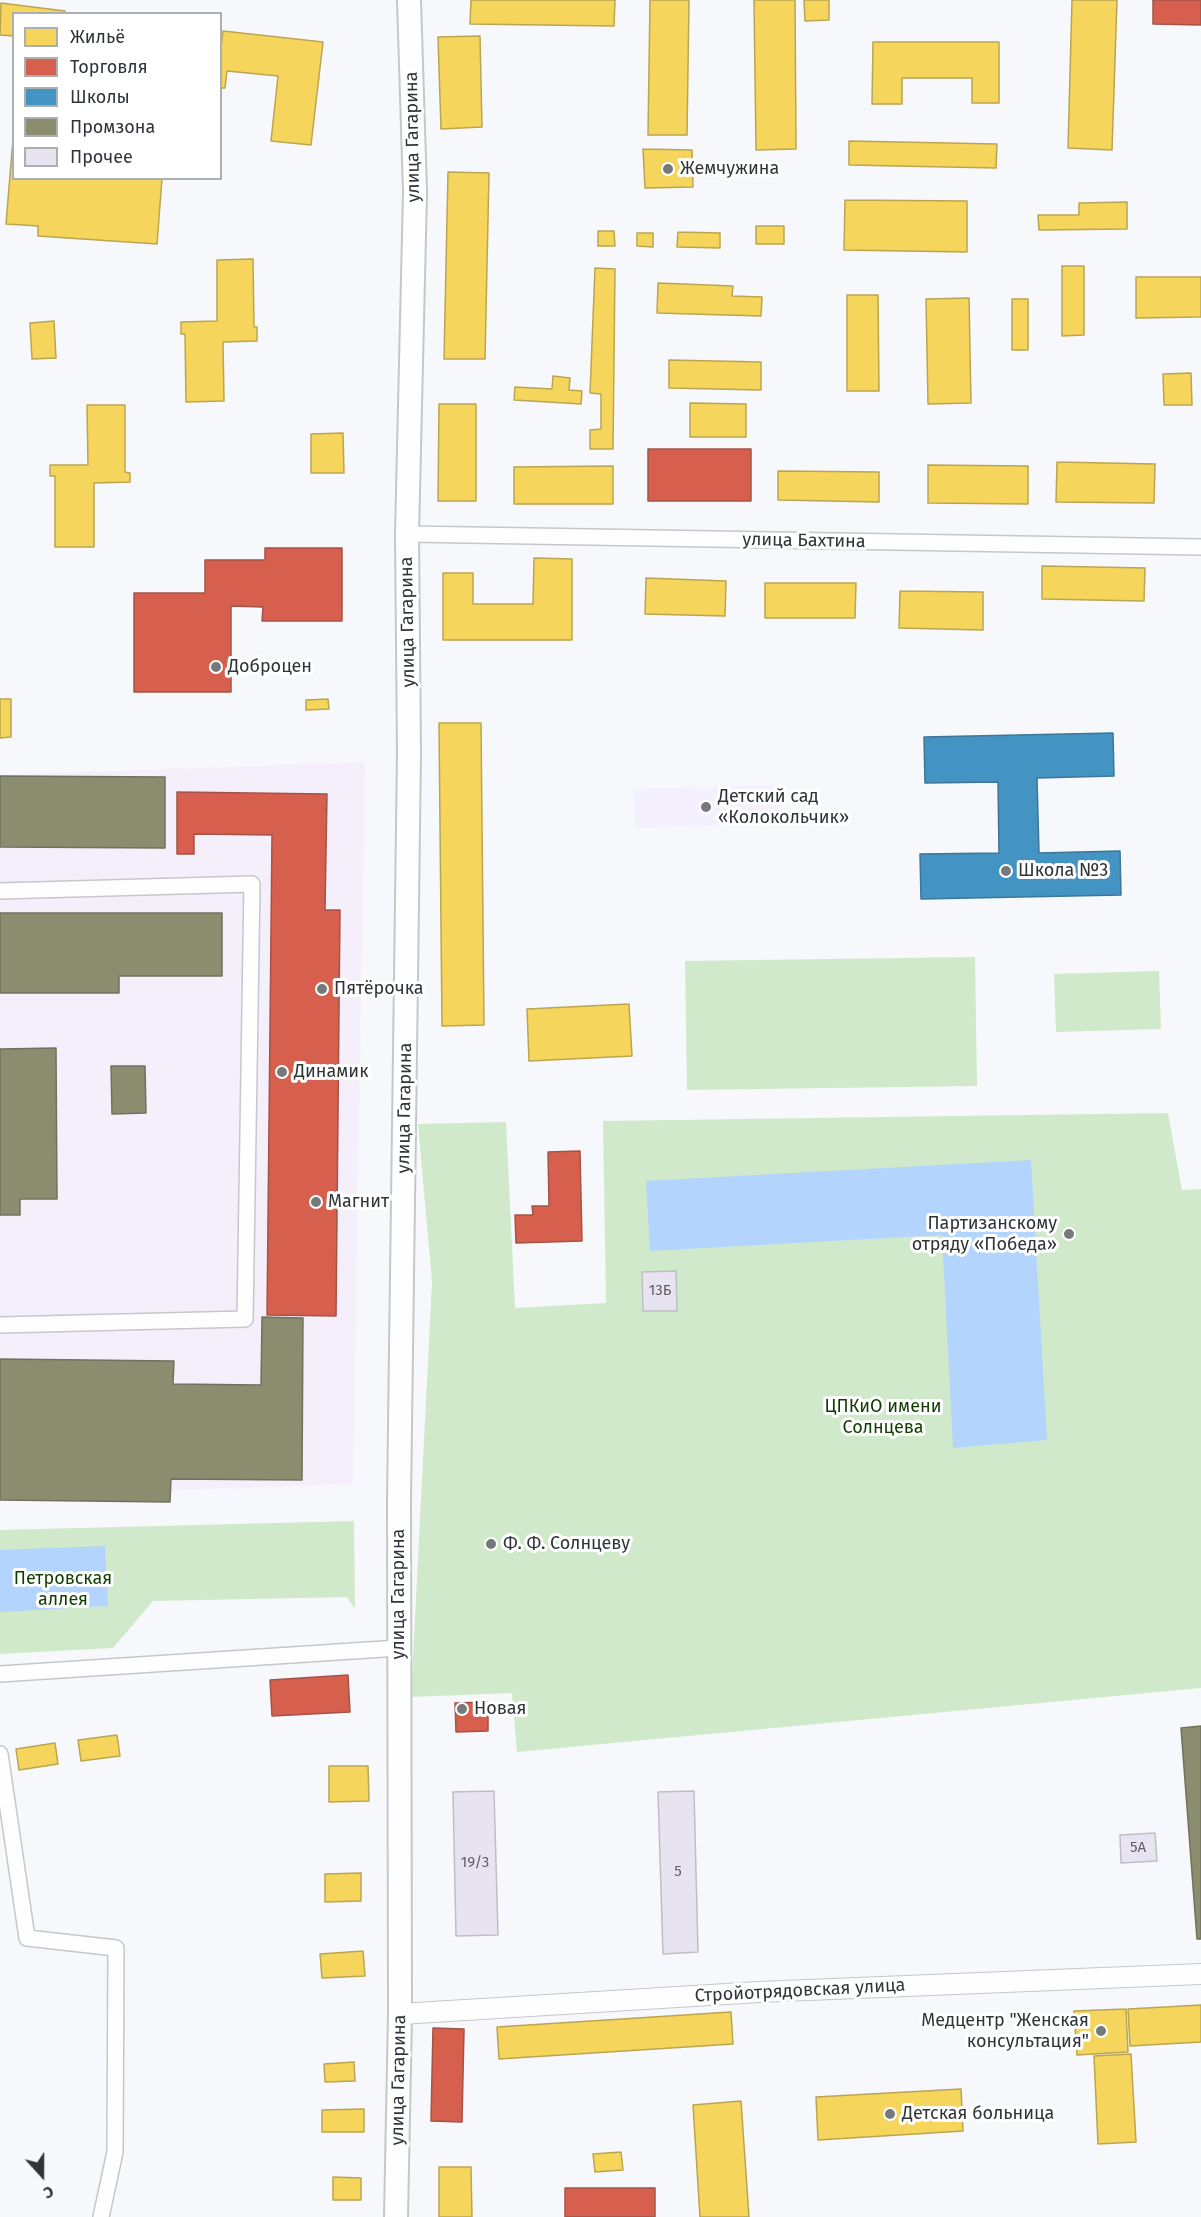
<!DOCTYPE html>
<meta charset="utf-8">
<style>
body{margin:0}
#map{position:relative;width:1201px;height:2217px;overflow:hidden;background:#f6f8fb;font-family:"Fira Sans",sans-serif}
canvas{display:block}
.legend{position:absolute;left:12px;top:12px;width:210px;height:168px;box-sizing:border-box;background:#fff;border:2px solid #acaeaf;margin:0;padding:8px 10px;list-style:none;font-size:18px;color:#303438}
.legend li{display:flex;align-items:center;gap:12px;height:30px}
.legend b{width:30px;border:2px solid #acaeaf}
.north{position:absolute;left:12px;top:2145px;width:60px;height:60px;-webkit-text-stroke:4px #fff;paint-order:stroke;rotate:159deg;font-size:16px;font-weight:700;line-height:24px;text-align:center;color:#303438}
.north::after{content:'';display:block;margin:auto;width:21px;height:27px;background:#303438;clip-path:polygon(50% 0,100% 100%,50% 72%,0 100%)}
</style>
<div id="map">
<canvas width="1201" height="2217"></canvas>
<ul class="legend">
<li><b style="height:16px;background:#f6d55c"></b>Жильё</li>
<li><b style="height:16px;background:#d6604d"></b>Торговля</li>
<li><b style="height:16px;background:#4393c3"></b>Школы</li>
<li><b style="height:16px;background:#8c8c6e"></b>Промзона</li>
<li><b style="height:16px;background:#e8e3f1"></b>Прочее</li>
</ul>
<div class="north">С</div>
</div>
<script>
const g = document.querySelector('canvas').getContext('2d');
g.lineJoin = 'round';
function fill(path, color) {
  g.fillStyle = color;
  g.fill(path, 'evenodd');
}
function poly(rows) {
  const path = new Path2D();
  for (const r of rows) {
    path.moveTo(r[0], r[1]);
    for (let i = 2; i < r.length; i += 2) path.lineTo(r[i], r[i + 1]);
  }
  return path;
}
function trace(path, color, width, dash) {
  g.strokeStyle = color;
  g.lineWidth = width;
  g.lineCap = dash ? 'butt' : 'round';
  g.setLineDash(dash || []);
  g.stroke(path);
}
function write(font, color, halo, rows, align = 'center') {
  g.font = font + ' "Fira Sans",sans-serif';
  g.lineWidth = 6;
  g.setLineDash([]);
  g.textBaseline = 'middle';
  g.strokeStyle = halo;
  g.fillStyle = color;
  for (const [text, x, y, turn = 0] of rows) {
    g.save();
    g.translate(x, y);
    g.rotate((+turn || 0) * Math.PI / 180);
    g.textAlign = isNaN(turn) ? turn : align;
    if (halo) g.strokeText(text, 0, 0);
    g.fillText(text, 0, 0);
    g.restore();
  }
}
fill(poly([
 [365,762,353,1484,0,1497,0,775]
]), '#f5effc');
fill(poly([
 [777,785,778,824,635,828,634,789]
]), '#f4f0fd');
fill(poly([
 [975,957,977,1086,687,1090,685,961],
 [1159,971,1161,1029,1056,1032,1054,974],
 [1168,1113,1182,1190,1201,1189,1201,1688,517,1752,512,1693,411,1697,432,1282,418,1124,506,1122,515,1308,606,1303,603,1121],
 [354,1521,355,1609,347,1597,153,1601,113,1648,0,1654,0,1530]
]), '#d1e9cb');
fill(poly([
 [1031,1160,1047,1440,953,1448,942,1235,650,1251,646,1181],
 [105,1546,108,1606,0,1612,0,1550]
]), '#b2d4fd');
const homes = poly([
 [471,0,615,0,614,26,470,24,471,0],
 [650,0,689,0,687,135,648,135,650,0],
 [754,0,795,0,796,149,756,150,754,0],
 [804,0,829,0,829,20,805,21,804,0],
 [1072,0,1117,0,1112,150,1068,148,1072,0],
 [1,3,65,11,65,14,14,14,14,36,0,35,1,3],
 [223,31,323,42,311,145,271,141,278,76,227,71,225,88,220,88,220,57,223,31],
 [480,36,482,127,441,129,438,37,480,36],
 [873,42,999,42,999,103,972,103,972,78,902,78,902,104,872,104,873,42],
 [14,126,14,178,162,178,157,244,38,236,38,226,6,224,14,126],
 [849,141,997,144,996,168,849,165,849,141],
 [643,149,692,150,693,187,645,188,643,149],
 [448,172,489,173,485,359,444,359,448,172],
 [845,200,967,201,967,252,844,250,845,200],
 [1127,202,1127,229,1039,230,1038,215,1079,215,1079,203,1127,202],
 [756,226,784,226,784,244,756,244,756,226],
 [598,231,614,231,615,246,598,246,598,231],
 [678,232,720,233,720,248,677,247,678,232],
 [637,233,653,233,653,247,637,246,637,233],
 [253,259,254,327,257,327,257,341,223,342,224,401,186,402,185,334,181,334,181,322,217,321,217,260,253,259],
 [1062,266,1084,266,1084,335,1062,336,1062,266],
 [595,268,615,269,613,449,590,449,590,430,601,429,601,394,590,393,595,268],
 [1136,277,1201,277,1201,317,1136,318,1136,277],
 [658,283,733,286,732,296,762,297,761,316,657,313,658,283],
 [847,295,878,295,879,391,847,391,847,295],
 [969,298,971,403,928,404,926,299,969,298],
 [1012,299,1028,299,1028,350,1012,350,1012,299],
 [54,321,56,358,32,359,30,323,54,321],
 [669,360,761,362,761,390,669,388,669,360],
 [1191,373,1192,405,1164,405,1163,374,1191,373],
 [553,376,570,378,569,390,582,391,581,404,514,400,515,387,552,389,553,376],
 [690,403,746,404,746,437,690,437,690,403],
 [439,404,476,404,476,501,438,501,439,404],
 [87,405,125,405,125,472,130,473,130,482,94,483,94,547,55,547,55,476,50,476,50,465,88,465,87,405],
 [343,433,344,473,311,473,311,434,343,433],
 [1057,462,1155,464,1154,503,1056,502,1057,462],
 [928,465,1028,466,1028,504,928,503,928,465],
 [613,466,613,504,514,504,514,467,613,466],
 [778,471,879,472,879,502,778,500,778,471],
 [534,558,572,559,572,640,443,640,443,573,473,573,473,604,533,604,534,558],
 [1042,566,1145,568,1144,601,1042,599,1042,566],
 [646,578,726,581,725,616,645,614,646,578],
 [765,583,856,583,855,618,765,618,765,583],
 [900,591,983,592,983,630,899,628,900,591],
 [0,699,11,699,11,737,0,738,0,699],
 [328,699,329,709,306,710,306,700,328,699],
 [439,723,481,723,484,1025,442,1026,439,723],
 [629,1004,632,1056,529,1061,527,1009,629,1004],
 [117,1735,120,1756,81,1761,78,1740,117,1735],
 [55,1743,58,1764,19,1770,16,1749,55,1743],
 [329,1766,368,1766,369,1801,329,1802,329,1766],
 [361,1873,361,1901,325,1902,325,1874,361,1873],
 [363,1951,365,1976,322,1978,320,1954,363,1951],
 [1201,2005,1201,2042,1130,2046,1128,2009,1201,2005],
 [1126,2009,1128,2052,1077,2055,1074,2011,1126,2009],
 [731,2012,733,2044,499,2059,497,2027,731,2012],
 [1131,2054,1136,2142,1098,2144,1094,2056,1131,2054],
 [354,2062,355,2081,325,2082,324,2064,354,2062],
 [961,2089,963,2131,818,2140,816,2097,961,2089],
 [741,2101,749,2217,700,2217,693,2105,741,2101],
 [364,2109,364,2132,322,2132,322,2110,364,2109],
 [621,2152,623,2170,595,2172,593,2154,621,2152],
 [439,2167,471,2167,472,2217,439,2217,439,2167],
 [333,2177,361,2178,361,2200,333,2200,333,2177]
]);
fill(homes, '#f6d55c');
trace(homes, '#bba551', 1.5);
const shops = poly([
 [1153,0,1201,0,1201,25,1153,24,1153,0],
 [648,449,751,449,751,501,648,501,648,449],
 [265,548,342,548,342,621,262,621,263,607,231,606,231,692,134,692,134,593,205,593,205,560,265,560,265,548],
 [177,792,327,794,325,910,340,910,336,1316,267,1315,272,835,194,834,194,854,177,854,177,792],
 [580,1151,582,1241,516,1243,515,1215,533,1215,532,1206,549,1206,548,1152,580,1151],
 [348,1675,350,1712,272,1716,270,1680,348,1675],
 [488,1702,488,1731,456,1732,455,1703,488,1702],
 [433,2028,464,2029,462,2122,431,2121,433,2028],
 [565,2188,655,2188,655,2217,565,2217,565,2188]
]);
fill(shops, '#d6604d');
trace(shops, '#a45347', 1.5);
const schools = poly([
 [1113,733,1114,776,1037,778,1039,853,1120,851,1121,895,921,899,920,854,999,853,998,782,925,783,924,737,1113,733]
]);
fill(schools, '#4393c3');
trace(schools, '#3d7699', 1.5);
const industry = poly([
 [0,776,165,777,165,848,0,847,0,776],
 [0,913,222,913,222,976,119,976,119,993,0,993,0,913],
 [56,1048,57,1199,20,1199,20,1215,0,1215,0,1049,56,1048],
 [111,1066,145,1066,146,1113,112,1114,111,1066],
 [262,1317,303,1318,302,1480,171,1479,170,1502,0,1500,0,1359,174,1361,173,1384,261,1385,262,1317],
 [1201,1726,1201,1939,1197,1939,1181,1728,1201,1726]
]);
fill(industry, '#8c8c6e');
trace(industry, '#70725e', 1.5);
const building = poly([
 [676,1271,677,1311,643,1311,642,1272,676,1271],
 [494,1791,498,1935,456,1936,453,1792,494,1791],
 [694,1791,698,1952,663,1954,658,1792,694,1791],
 [1155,1833,1157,1861,1121,1863,1120,1835,1155,1833]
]);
fill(building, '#e8e3f1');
trace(building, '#bebfc2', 1.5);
const minor = poly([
 [407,534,1201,547],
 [0,891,252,884,245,1319,0,1325],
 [0,1674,399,1648],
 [0,1754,27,1938,116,1948,115,2152,101,2217]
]);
const tertiary = poly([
 [400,2014,759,1992,1201,1974]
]);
const secondary = poly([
 [396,2217,400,2014,399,1500,409,753,407,534,415,192,409,0]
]);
trace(minor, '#c5c7ca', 18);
trace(tertiary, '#c5c7ca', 22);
trace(secondary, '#c5c7ca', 26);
trace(minor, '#fefefe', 15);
trace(tertiary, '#fefefe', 20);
trace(secondary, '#fefefe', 22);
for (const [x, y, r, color] of [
 [668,169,6,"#75797c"],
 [216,667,6,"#75797c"],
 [706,807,6,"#75797c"],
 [1006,871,6,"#75797c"],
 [322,989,6,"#75797c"],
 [282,1072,6,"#75797c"],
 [316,1202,6,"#75797c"],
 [1069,1234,6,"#75797c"],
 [491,1544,6,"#75797c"],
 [462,1709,6,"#75797c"],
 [1101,2031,6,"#75797c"],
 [890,2114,6,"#75797c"]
]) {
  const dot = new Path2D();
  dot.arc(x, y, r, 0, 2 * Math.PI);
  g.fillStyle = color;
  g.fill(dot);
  trace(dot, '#fff', 2);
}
write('15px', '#5e6066', null, [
 ["13Б",660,1291],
 ["5А",1138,1848],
 ["19/3",475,1863],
 ["5",678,1872]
]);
write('18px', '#303438', '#fff', [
 ["улица Гагарина",413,137,-91],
 ["улица Бахтина",804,541,1],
 ["улица Гагарина",408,622,-91],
 ["улица Гагарина",405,1108,-89],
 ["улица Гагарина",399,1594,-90],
 ["Стройотрядовская улица",800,1991,-3],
 ["улица Гагарина",399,2080,-89]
]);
write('18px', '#303438', '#fff', [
 ["Жемчужина",680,169],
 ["Доброцен",228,667],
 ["Детский сад",718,797],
 ["«Колокольчик»",718,818],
 ["Школа №3",1018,871],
 ["Пятёрочка",334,989],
 ["Динамик",294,1072],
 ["Магнит",328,1202],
 ["Партизанскому",1057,1224,"right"],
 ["отряду «Победа»",1057,1245,"right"],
 ["Ф. Ф. Солнцеву",503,1544],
 ["Новая",474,1709],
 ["Медцентр \"Женская",1089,2021,"right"],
 ["консультация\"",1089,2042,"right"],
 ["Детская больница",902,2114]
], 'left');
write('18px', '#113c00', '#fff', [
 ["ЦПКиО имени",883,1407],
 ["Солнцева",883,1428],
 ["Петровская",63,1579],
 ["аллея",63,1600]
]);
</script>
